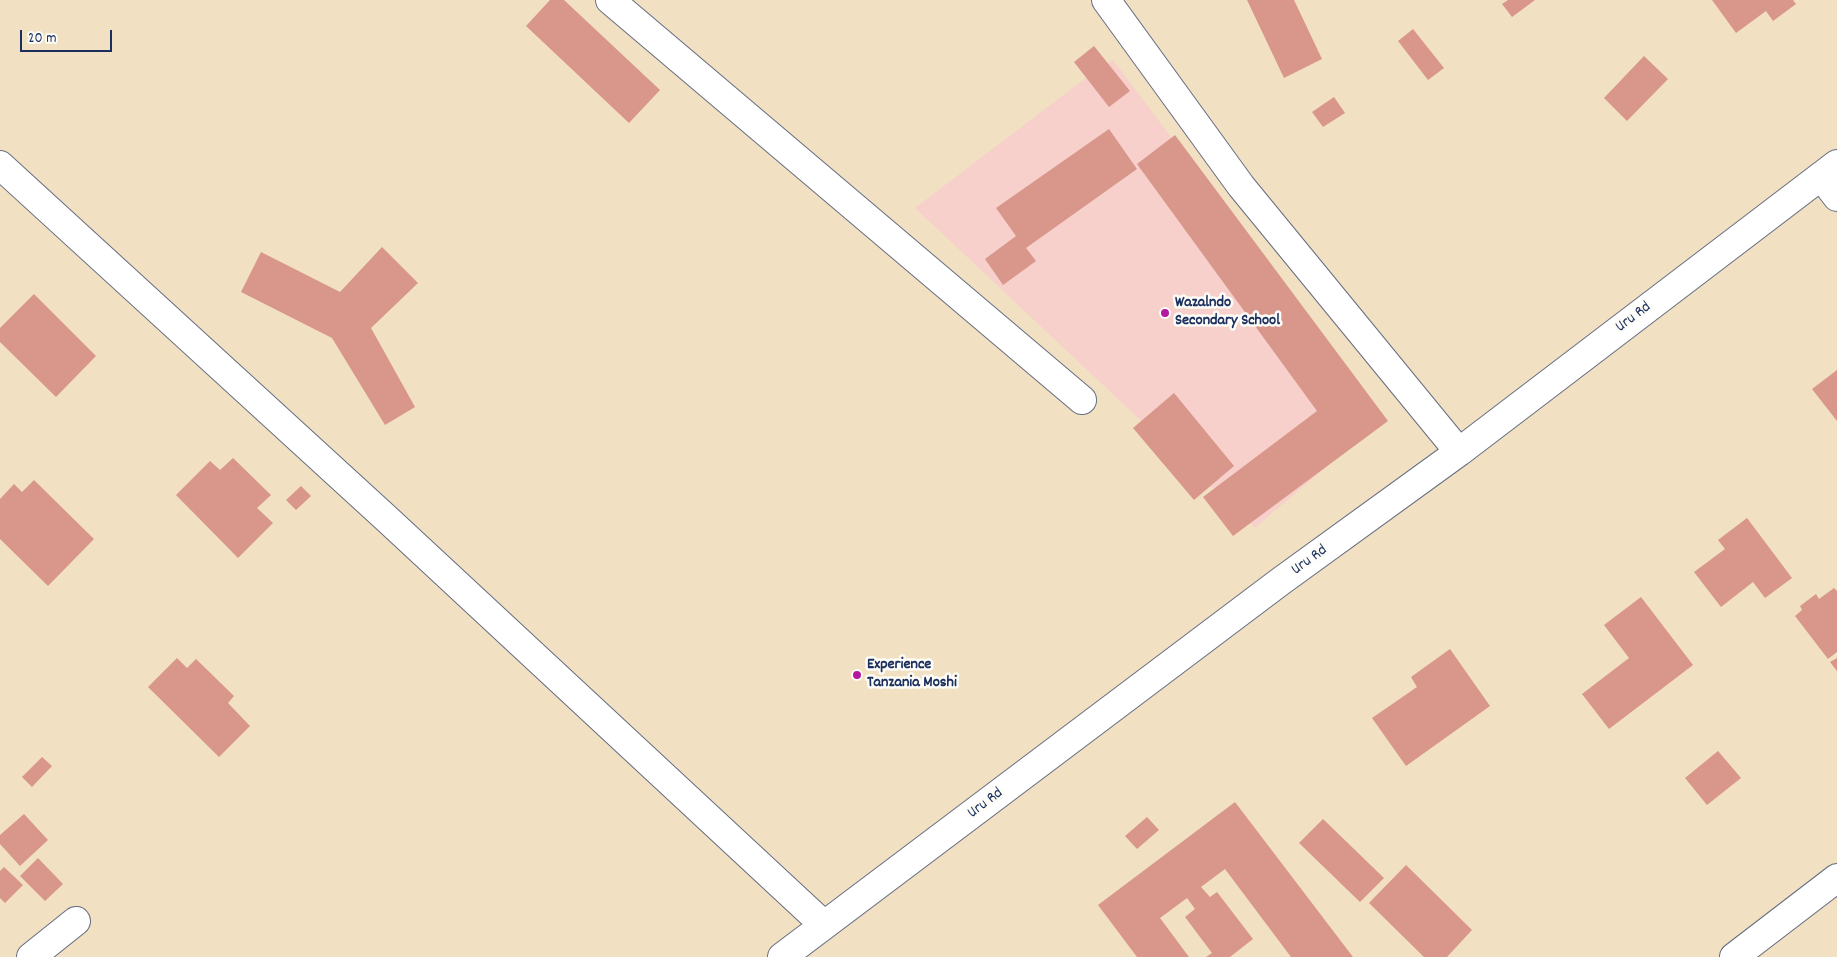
<!DOCTYPE html>
<style>
body{margin:0}
#map{position:relative;width:1837px;height:957px;overflow:hidden;background:#f1e0c1;font-family:Dekko,sans-serif}
canvas{display:block}
.scale{position:absolute;left:20px;top:30px;width:92px;height:22px;box-sizing:border-box;border:2px solid #1b2f5e;border-top:0;padding-left:6px;font-size:15px;line-height:18px;white-space:nowrap;color:#1b2f5e;-webkit-text-stroke:4px #fdfcf7;paint-order:stroke}
</style>
<div id="map">
<canvas width="1837" height="957"></canvas>
<div class="scale">20 m</div>
</div>
<script>
const g = document.querySelector('canvas').getContext('2d');
g.lineJoin = 'round';
function fill(path, color) {
  g.fillStyle = color;
  g.fill(path, 'evenodd');
}
function poly(rows) {
  const path = new Path2D();
  for (const r of rows) {
    path.moveTo(r[0], r[1]);
    for (let i = 2; i < r.length; i += 2) path.lineTo(r[i], r[i + 1]);
  }
  return path;
}
function trace(path, color, width, dash) {
  g.strokeStyle = color;
  g.lineWidth = width;
  g.lineCap = dash ? 'butt' : 'round';
  g.setLineDash(dash || []);
  g.stroke(path);
}
function write(font, color, halo, rows, align = 'center') {
  g.font = font + ' Dekko,sans-serif';
  g.lineWidth = 5;
  g.setLineDash([]);
  g.textBaseline = 'middle';
  g.strokeStyle = halo;
  g.fillStyle = color;
  for (const [text, x, y, turn = 0] of rows) {
    g.save();
    g.translate(x, y);
    g.rotate((+turn || 0) * Math.PI / 180);
    g.textAlign = isNaN(turn) ? turn : align;
    if (halo) g.strokeText(text, 0, 0);
    g.fillText(text, 0, 0);
    g.restore();
  }
}
fill(poly([
 [1113,60,1383,418,1255,528,915,208,1079,83]
]), '#f7d0cb');
fill(poly([
 [550,0,564,0,660,90,629,123,526,26],
 [1247,0,1294,0,1322,59,1284,78],
 [1508,0,1535,0,1512,17,1502,4],
 [1712,0,1793,0,1796,4,1773,21,1766,11,1736,33],
 [1413,29,1444,68,1428,80,1398,41],
 [1094,46,1130,91,1109,107,1074,62],
 [1644,56,1668,79,1627,121,1604,98],
 [1334,97,1345,113,1323,127,1312,112],
 [1109,129,1137,169,1026,248,1036,261,1003,285,985,259,1016,236,996,208],
 [1175,135,1388,421,1233,536,1203,497,1317,411,1137,164],
 [382,247,418,283,371,328,415,407,385,425,332,338,241,292,261,252,340,292],
 [34,294,96,356,56,397,0,342,0,328],
 [1837,370,1837,421,1812,389],
 [1174,393,1234,466,1194,500,1133,428],
 [233,458,271,495,257,508,273,523,238,558,176,495,210,461,220,470],
 [34,480,94,539,48,586,0,539,0,499,14,484,22,492],
 [301,486,311,496,296,510,286,500],
 [1747,518,1792,578,1765,598,1753,582,1721,607,1694,572,1725,549,1718,540],
 [1834,588,1837,591,1837,652,1828,659,1795,616,1802,610,1800,606,1816,594,1819,599],
 [1641,597,1693,665,1609,729,1582,694,1629,658,1604,625],
 [1450,649,1490,706,1406,766,1372,718,1417,687,1411,677],
 [177,658,187,668,196,659,234,696,228,703,250,726,219,757,148,687],
 [1837,658,1837,671,1830,662],
 [1718,751,1741,778,1707,805,1685,778],
 [42,757,52,766,32,787,22,777],
 [1235,802,1353,957,1291,957,1225,869,1201,887,1210,897,1217,892,1253,939,1230,957,1206,957,1212,953,1185,917,1195,909,1187,898,1160,918,1189,957,1137,957,1098,905],
 [24,814,48,840,20,866,0,844,0,835],
 [1147,817,1159,830,1137,849,1125,836],
 [1323,819,1384,878,1360,902,1299,843],
 [38,858,63,884,45,901,20,876],
 [1406,865,1472,930,1447,957,1424,957,1369,903],
 [4,867,23,885,5,903,0,898,0,871]
]), '#d9968a');
const minor = poly([
 [610,0,1082,400],
 [1106,0,1241,186,1459,452],
 [0,165,387,519,824,925],
 [1821,176,1837,197],
 [31,957,76,921],
 [782,957,1281,581,1459,452,1837,164],
 [1734,957,1837,878]
]);
trace(minor, '#666d81', 30);
trace(minor, '#fff', 28);
for (const [x, y, r, color] of [
 [1165,313,5,"#b5179e"],
 [857,675,5,"#b5179e"]
]) {
  const dot = new Path2D();
  dot.arc(x, y, r, 0, 2 * Math.PI);
  g.fillStyle = color;
  g.fill(dot);
  trace(dot, '#fdfcf7', 2);
}
write('bold 16px', '#1b2f5e', '#fdfcf7', [
 ["Wazalndo",1175,304],
 ["Secondary School",1175,322],
 ["Experience",867,666],
 ["Tanzania Moshi",867,684]
], 'left');
write('16px', '#1b2f5e', '#fdfcf7', [
 ["Uru Rd",1634,318,-37],
 ["Uru Rd",1310,561,-36],
 ["Uru Rd",986,804,-37]
]);
</script>
